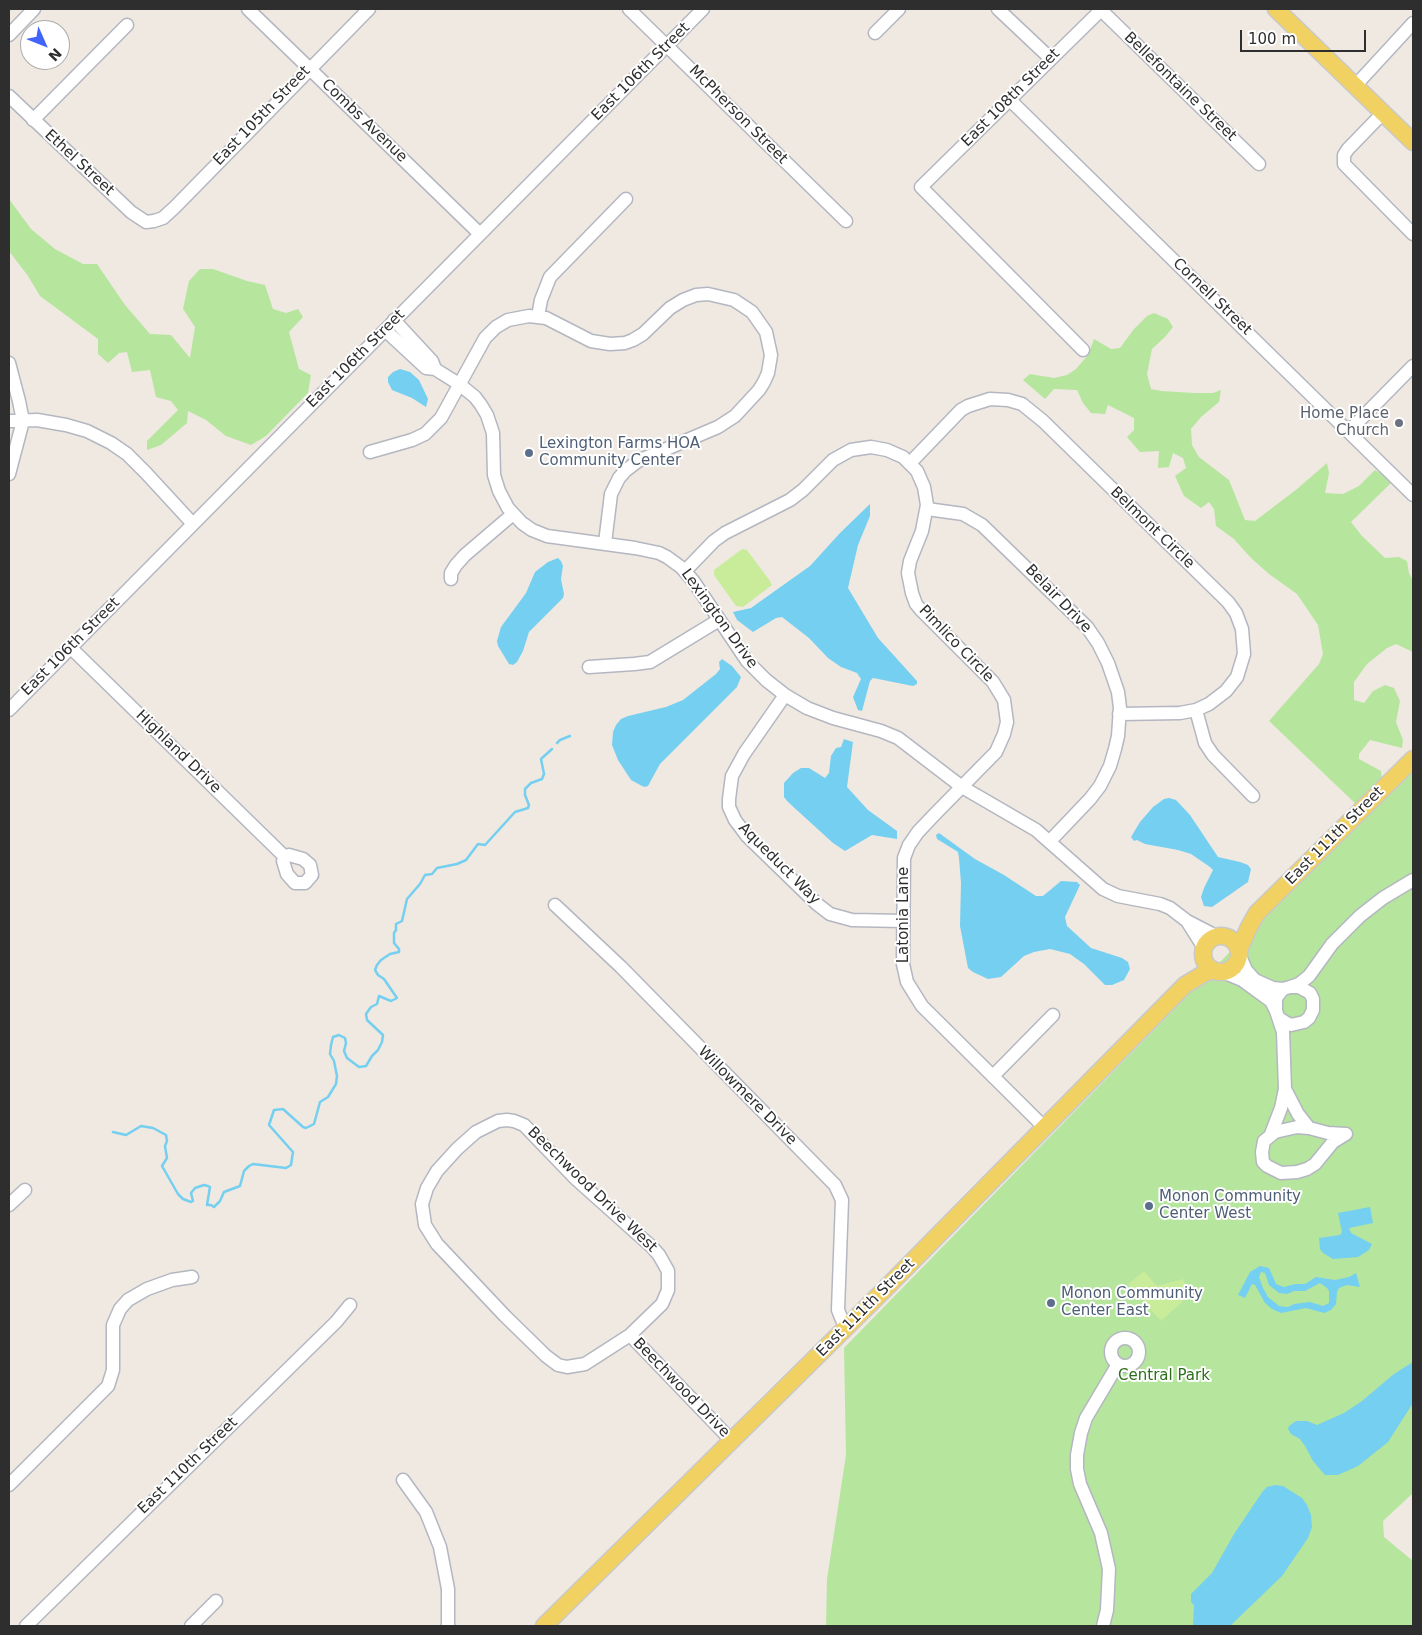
<!DOCTYPE html>
<style>
body{margin:0}
#map{position:relative;width:1422px;height:1635px;overflow:hidden;background:#efe9e1;font-family:"DejaVu Sans",sans-serif}
canvas{display:block}
.frame{position:absolute;inset:0;border:10px solid #2e2e2e;pointer-events:none}
.north{position:absolute;left:20px;top:20px;width:50px;height:50px;box-sizing:border-box;background:#fff;border:1px solid #ababab;border-radius:50%;rotate:134deg;font-size:14px;font-weight:700;line-height:20px;text-align:center;color:#2e2e2e}
.north::after{content:'';display:block;margin:auto;width:18px;height:22px;background:#4264fb;clip-path:polygon(50% 0,100% 100%,50% 72%,0 100%)}
.scale{position:absolute;left:1240px;top:30px;width:126px;height:22px;box-sizing:border-box;border:2px solid #2e2e2e;border-top:0;padding-left:6px;font-size:15px;line-height:18px;white-space:nowrap;color:#2e2e2e;-webkit-text-stroke:4px #fff;paint-order:stroke}
</style>
<div id="map">
<canvas width="1422" height="1635"></canvas>
<div class="frame"></div>
<div class="north">N</div>
<div class="scale">100 m</div>
</div>
<script>
const g = document.querySelector('canvas').getContext('2d');
g.lineJoin = 'round';
function fill(path, color) {
  g.fillStyle = color;
  g.fill(path, 'evenodd');
}
function poly(rows) {
  const path = new Path2D();
  for (const r of rows) {
    if (r.length === 3) {
      path.moveTo(r[0] + r[2], r[1]);
      path.arc(r[0], r[1], r[2], 0, 2 * Math.PI);
      continue;
    }
    path.moveTo(r[0], r[1]);
    for (let i = 2; i < r.length; i += 2) path.lineTo(r[i], r[i + 1]);
  }
  return path;
}
function trace(path, color, width, dash) {
  g.strokeStyle = color;
  g.lineWidth = width;
  g.lineCap = dash ? 'butt' : 'round';
  g.setLineDash(dash || []);
  g.stroke(path);
}
function write(font, color, halo, rows, align = 'center') {
  g.font = font + ' "DejaVu Sans",sans-serif';
  g.lineWidth = 4;
  g.setLineDash([]);
  g.textBaseline = 'middle';
  g.strokeStyle = halo;
  g.fillStyle = color;
  for (const [text, x, y, turn = 0] of rows) {
    g.save();
    g.translate(x, y);
    g.rotate((+turn || 0) * Math.PI / 180);
    g.textAlign = isNaN(turn) ? turn : align;
    if (halo) g.strokeText(text, 0, 0);
    g.fillText(text, 0, 0);
    g.restore();
  }
}
fill(poly([
 [9,199,31,229,55,249,83,264,97,264,125,305,150,334,171,335,190,358,195,327,183,309,189,281,200,269,213,269,247,281,265,285,273,309,286,313,298,309,303,317,289,332,299,369,311,375,308,393,266,436,251,445,226,436,206,420,188,411,187,423,161,445,147,450,147,441,178,410,171,401,156,397,150,370,132,372,127,352,119,353,108,363,98,354,98,339,40,296,28,276,9,251],
 [1154,313,1168,319,1173,327,1165,337,1152,349,1147,374,1151,389,1161,391,1194,393,1213,393,1221,390,1219,402,1201,417,1191,429,1192,445,1199,457,1229,480,1245,520,1255,521,1297,489,1327,463,1329,473,1325,493,1343,494,1359,486,1375,470,1388,477,1392,482,1351,522,1362,536,1385,558,1399,557,1407,561,1409,573,1413,581,1413,652,1396,644,1387,648,1367,664,1354,682,1354,700,1364,703,1373,691,1385,685,1394,688,1400,701,1396,722,1403,740,1402,748,1370,740,1359,754,1359,759,1381,771,1382,780,1360,808,1269,721,1319,664,1323,654,1318,625,1297,594,1269,574,1251,558,1234,539,1216,526,1214,509,1209,502,1201,508,1184,496,1175,476,1186,468,1183,458,1173,453,1169,467,1158,468,1159,451,1140,452,1127,437,1134,430,1134,418,1108,405,1105,414,1091,413,1083,403,1077,390,1054,389,1045,399,1023,380,1030,374,1054,378,1067,375,1076,369,1088,355,1094,339,1111,349,1120,348,1134,329,1147,316],
 [1413,764,1413,1493,1383,1521,1384,1537,1413,1561,1413,1626,826,1626,827,1579,846,1455,844,1348]
]), '#b6e59e');
fill(poly([
 [742,549,747,550,770,581,772,585,743,607,736,606,714,575,714,570],
 [1144,1271,1157,1286,1183,1279,1187,1290,1182,1302,1161,1321,1128,1284]
]), '#c9ec9a');
fill(poly([
 [400,369,410,372,419,380,428,399,426,407,412,398,392,390,388,382,388,377,393,372],
 [870,504,870,516,858,545,848,588,878,638,917,681,917,684,913,686,873,678,870,681,862,711,858,710,853,697,861,679,857,673,841,667,828,658,809,638,782,617,776,618,753,632,737,620,733,612,751,608,810,566,840,533],
 [558,558,561,561,563,566,561,579,564,594,563,598,529,632,523,651,517,662,513,665,509,664,498,646,497,641,501,627,526,593,535,572,548,562],
 [722,659,732,666,741,677,737,687,660,764,648,786,644,787,631,780,618,760,612,745,613,732,616,725,621,719,628,716,666,707,683,700,716,674,720,669,719,662],
 [844,739,853,742,847,787,868,810,897,831,897,839,872,835,845,851,833,843,788,802,784,797,784,783,793,773,801,768,809,768,825,778,829,773,831,756,836,748,841,747],
 [1169,798,1176,800,1190,815,1218,857,1240,862,1248,865,1251,869,1248,882,1212,907,1204,906,1201,897,1204,888,1213,870,1210,867,1191,854,1178,850,1145,844,1137,840,1134,841,1131,837,1140,822,1153,807,1164,799],
 [939,833,975,859,1004,875,1036,896,1043,896,1061,881,1077,882,1080,885,1065,917,1067,926,1091,948,1122,958,1128,962,1130,969,1124,980,1112,985,1105,985,1084,964,1070,954,1050,949,1034,952,1024,956,1001,977,988,979,973,972,968,968,960,926,961,883,959,858,958,852,937,839,936,835],
 [1370,1207,1373,1223,1349,1228,1351,1233,1372,1244,1369,1250,1358,1257,1333,1259,1323,1253,1320,1249,1319,1238,1340,1235,1342,1232,1338,1213],
 [1260,1266,1269,1268,1276,1284,1284,1287,1295,1284,1305,1284,1316,1277,1335,1280,1349,1277,1356,1273,1360,1287,1347,1285,1339,1288,1337,1292,1336,1304,1331,1310,1324,1313,1306,1308,1281,1313,1272,1309,1265,1303,1255,1285,1252,1284,1245,1298,1238,1295,1250,1272],
 [1261,1272,1265,1273,1269,1285,1279,1293,1287,1294,1294,1291,1305,1291,1320,1283,1327,1288,1329,1291,1329,1303,1323,1306,1310,1302,1294,1304,1288,1307,1279,1306,1268,1297,1263,1288,1259,1277],
 [1413,1362,1413,1403,1388,1442,1358,1466,1338,1475,1325,1475,1313,1461,1305,1446,1300,1439,1291,1434,1288,1429,1289,1426,1296,1421,1307,1421,1317,1425,1344,1413,1362,1401,1394,1374],
 [1275,1485,1283,1486,1302,1498,1307,1505,1311,1515,1312,1527,1308,1538,1282,1576,1230,1626,1193,1626,1194,1605,1191,1602,1191,1594,1212,1573,1234,1534,1263,1491,1267,1487]
]), '#75cff0');
trace(poly([
 [557,743,560,740,570,736],
 [113,1132,126,1135,141,1126,153,1128,166,1135,167,1141,165,1146,167,1158,162,1166,178,1194,183,1199,191,1202,193,1201,191,1193,195,1188,204,1185,208,1186,210,1187,207,1205,211,1205,214,1207,220,1201,224,1192,240,1186,244,1171,249,1166,253,1164,286,1168,291,1165,293,1152,269,1125,274,1110,283,1109,303,1127,306,1128,314,1124,320,1102,328,1097,336,1084,337,1076,334,1061,330,1054,331,1045,333,1037,339,1035,345,1038,346,1043,344,1051,347,1058,359,1067,366,1066,372,1056,378,1050,382,1042,383,1035,367,1020,366,1014,371,1007,377,1004,379,996,391,1001,397,998,384,979,378,975,375,970,377,965,381,960,390,954,399,952,399,949,394,943,394,933,396,930,396,924,402,921,407,899,420,884,425,875,432,874,437,868,457,864,466,860,478,844,485,845,515,812,528,808,529,805,525,795,525,789,531,783,542,779,544,774,541,759,552,749]
]), '#75cff0', 2.5);
const minor = poly([
 [248,9,480,234],
 [629,9,846,221],
 [998,9,1051,59],
 [1101,10,1259,164],
 [875,33,899,9],
 [9,35,34,9],
 [1356,85,1413,23],
 [9,96,131,212,146,222,154,221,163,218,175,207,369,9],
 [1010,100,1413,495],
 [1383,113,1348,149,1344,155,1344,164,1413,234],
 [33,120,127,25],
 [538,316,541,300,550,277,626,199],
 [394,320,432,361,435,369],
 [385,330,426,368,435,369,459,384,475,397,481,405,487,415,493,433,494,475,499,491,508,508,522,523,532,530,547,536,635,548,659,553,667,557,682,568,694,582,747,661,766,680,785,695,807,708,833,718,881,731,898,738,962,787,1036,830,1103,889,1118,896,1160,904,1170,908,1187,921,1216,936],
 [1083,350,921,187,1102,9],
 [9,363,19,401,23,421,9,474],
 [9,421,37,420,66,425,87,431,111,443,127,454,146,473,193,524],
 [1349,431,1413,366],
 [370,452,412,440,425,434,441,418,485,338,496,327,508,320,529,316,546,318,591,341,610,344,625,343,633,340,643,334,670,308,683,300,696,295,708,294,734,300,752,312,766,332,771,355,768,373,764,382,759,390,735,416,718,427,638,461,625,471,619,478,611,494,605,543],
 [910,463,961,410,968,406,990,399,1008,400,1022,404,1043,421,1228,602,1236,613,1242,629,1244,654,1237,677,1226,691,1209,704,1196,710,1180,713,1119,714],
 [927,509,963,514,982,525,1087,627,1098,643,1108,663,1118,692,1120,708,1118,736,1115,749,1110,766,1100,786,1090,799,1050,841],
 [685,571,714,541,725,533,790,500,803,490,833,460,851,450,871,447,887,450,903,457,917,471,924,487,927,505,922,531,910,561,908,573,912,593,916,604,921,610,993,682,1004,700,1007,722,1004,734,996,752,936,813,918,832,909,845,904,858,903,964,907,982,922,1006,1045,1128],
 [451,579,451,573,456,565,465,555,513,514],
 [71,648,285,857],
 [589,667,634,664,650,662,719,620],
 [785,695,744,754,732,776,729,799,729,807,735,820,747,836,817,904,830,914,852,920,903,921],
 [9,710,703,9],
 [1196,710,1205,743,1213,755,1253,796],
 [289,855,303,859,310,865,312,875,305,883,295,883,287,874,283,861,285,857,289,855],
 [555,905,621,967,835,1185,842,1200,838,1310,842,1320,848,1326],
 [1187,921,1204,948],
 [1239,954,1246,970,1255,980,1273,988,1283,989],
 [1223,972,1242,980,1257,991,1271,1001,1276,1011],
 [1290,987,1299,984,1309,976,1332,944,1360,916,1383,898,1413,880],
 [993,1076,1053,1015],
 [1285,1089,1298,1114,1309,1128],
 [507,1120,514,1121,524,1125,576,1179,652,1247,659,1255,668,1271,668,1290,662,1304,630,1335,585,1364,567,1367,558,1365,546,1356,505,1316,437,1244,425,1225,422,1204,427,1188,437,1171,457,1149,476,1132,498,1121,507,1120],
 [1297,1127,1309,1128,1328,1133,1346,1134,1333,1142,1315,1164,1307,1169,1297,1172,1281,1173,1267,1166,1263,1162,1262,1152,1264,1141,1275,1132,1297,1127],
 [1271,1134,1281,1108,1285,1089,1283,1032,1276,1011,1276,998,1283,989,1290,987,1299,987,1310,993,1313,999,1313,1010,1309,1018,1304,1022,1291,1025,1285,1022,1279,1018],
 [9,1205,25,1190],
 [630,1335,732,1441],
 [1125,1352,14],
 [403,1480,426,1512,440,1547,448,1589,448,1626],
 [9,1485,108,1386,113,1370,113,1325,120,1309,128,1300,147,1289,172,1280,192,1277],
 [26,1626,336,1322,350,1305],
 [191,1626,216,1601],
 [1103,1626,1107,1610,1109,1569,1101,1533,1080,1484,1077,1469,1077,1455,1081,1433,1086,1418,1118,1364]
]);
const major = poly([
 [1276,9,1413,142],
 [1221,954,18],
 [1239,950,1249,927,1257,913,1413,759],
 [544,1626,883,1291,1185,985,1205,973,1214,970]
]);
trace(minor, '#b4b7c1', 15);
trace(major, '#c9c9c9', 19);
trace(minor, '#fff', 12);
trace(major, '#f2d163', 16);
for (const [x, y, r, color] of [
 [1399,423,5,"#6b7280"],
 [529,453,5,"#5c6f8a"],
 [1149,1206,5,"#5c6f8a"],
 [1051,1303,5,"#5c6f8a"]
]) {
  const dot = new Path2D();
  dot.arc(x, y, r, 0, 2 * Math.PI);
  g.fillStyle = color;
  g.fill(dot);
  trace(dot, '#fff', 2);
}
write('15px', '#2e2e2e', '#fff', [
 ["East 106th Street",641,72,-45],
 ["Bellefontaine Street",1180,87,44],
 ["East 108th Street",1011,98,-45],
 ["McPherson Street",738,115,45],
 ["East 105th Street",262,116,-46],
 ["Combs Avenue",364,121,44],
 ["Ethel Street",79,163,43],
 ["Cornell Street",1212,297,44],
 ["East 106th Street",356,359,-45],
 ["Belmont Circle",1152,528,44],
 ["Belair Drive",1058,599,46],
 ["Lexington Drive",719,619,54],
 ["Pimlico Circle",956,644,46],
 ["East 106th Street",71,647,-45],
 ["Highland Drive",178,752,44],
 ["East 111th Street",1335,836,-45],
 ["Aqueduct Way",779,864,45],
 ["Latonia Lane",904,915,-90],
 ["Willowmere Drive",747,1096,45],
 ["Beechwood Drive West",592,1190,44],
 ["East 111th Street",866,1308,-45],
 ["Beechwood Drive",681,1388,46],
 ["East 110th Street",188,1466,-44]
]);
write('15px', '#5b616d', '#fff', [
 ["Home Place",1389,414],
 ["Church",1389,431]
], 'right');
write('15px', '#4e5e75', '#fff', [
 ["Lexington Farms HOA",539,444],
 ["Community Center",539,461],
 ["Monon Community",1159,1197],
 ["Center West",1159,1214],
 ["Monon Community",1061,1294],
 ["Center East",1061,1311]
], 'left');
write('15px', '#2c6e1b', '#fff', [
 ["Central Park",1164,1376]
]);
</script>
